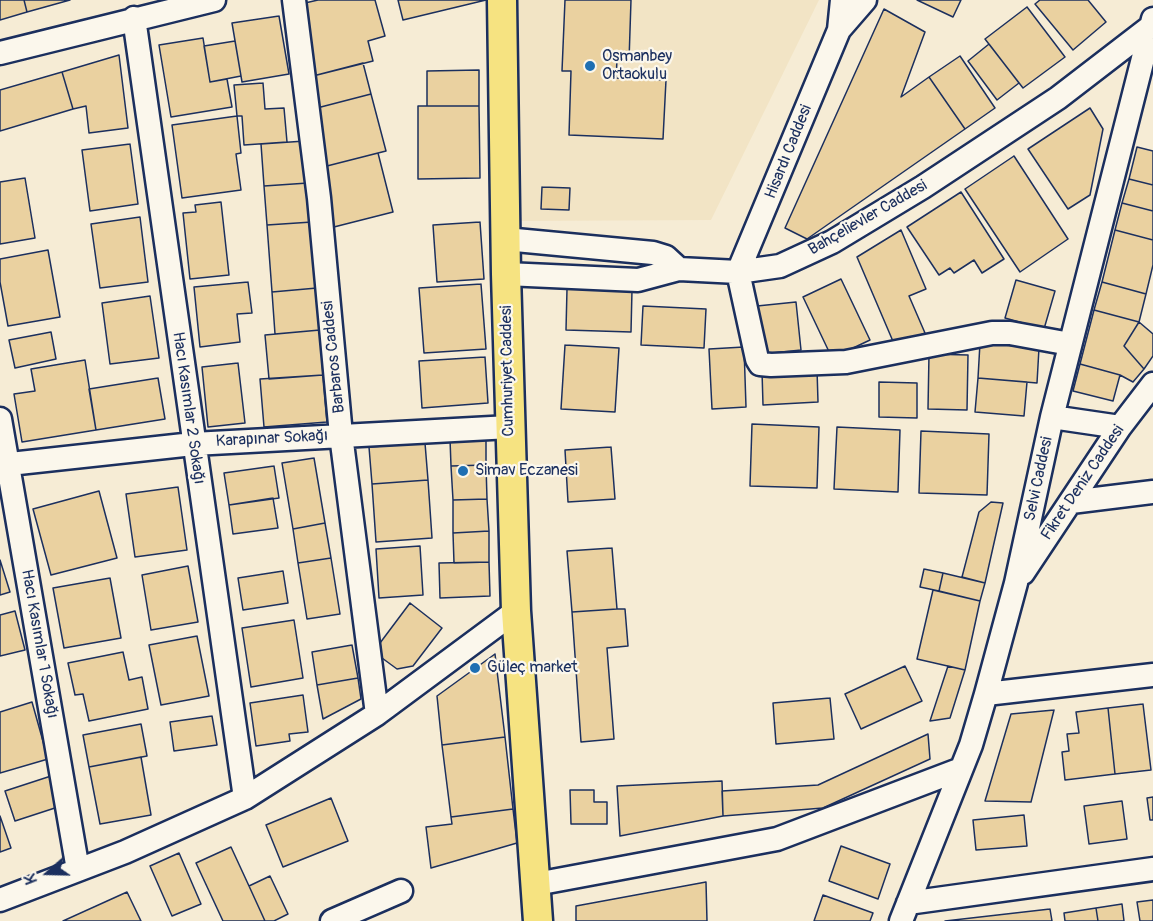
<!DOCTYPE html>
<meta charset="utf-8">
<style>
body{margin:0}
#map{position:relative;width:1153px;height:921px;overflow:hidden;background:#f6ecd5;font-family:Pangolin,sans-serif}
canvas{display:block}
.north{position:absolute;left:18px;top:843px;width:60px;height:60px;-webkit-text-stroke:4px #fbf7ec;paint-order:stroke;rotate:250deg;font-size:16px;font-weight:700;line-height:24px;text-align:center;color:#1b2f5e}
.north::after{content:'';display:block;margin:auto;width:21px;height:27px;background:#1b2f5e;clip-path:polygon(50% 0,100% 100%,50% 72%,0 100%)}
</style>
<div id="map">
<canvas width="1153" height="921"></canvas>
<div class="north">K</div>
</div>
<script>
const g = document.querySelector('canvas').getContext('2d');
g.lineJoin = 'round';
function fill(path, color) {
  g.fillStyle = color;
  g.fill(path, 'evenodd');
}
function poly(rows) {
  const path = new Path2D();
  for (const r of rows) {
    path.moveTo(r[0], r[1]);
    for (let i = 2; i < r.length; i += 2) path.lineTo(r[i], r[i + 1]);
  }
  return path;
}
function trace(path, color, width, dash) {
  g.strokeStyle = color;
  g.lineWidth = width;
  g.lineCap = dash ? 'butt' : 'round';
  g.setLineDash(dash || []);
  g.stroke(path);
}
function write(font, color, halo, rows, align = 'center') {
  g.font = font + ' Pangolin,sans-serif';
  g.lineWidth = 4.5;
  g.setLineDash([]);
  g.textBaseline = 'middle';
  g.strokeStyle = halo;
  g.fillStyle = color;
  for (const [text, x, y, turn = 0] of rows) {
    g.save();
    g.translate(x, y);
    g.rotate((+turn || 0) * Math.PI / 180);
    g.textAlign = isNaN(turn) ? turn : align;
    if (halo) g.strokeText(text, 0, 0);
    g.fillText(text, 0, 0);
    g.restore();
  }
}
fill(poly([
 [518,0,819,0,711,220,520,221]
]), '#f2e4c5');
const building = poly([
 [0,0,24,0,27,12,0,20,0,0],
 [24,0,70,0,27,12,24,0],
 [318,0,375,0,385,36,368,41,373,61,313,76,305,3,318,0],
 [398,0,486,0,403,20,398,0],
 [565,0,631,0,629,61,617,60,616,78,666,80,663,139,569,135,571,71,562,71,565,0],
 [917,0,961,0,953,17,917,0],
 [1040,0,1088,0,1106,22,1073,50,1035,4,1040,0],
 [1027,7,1065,57,1023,88,985,39,1027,7],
 [884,9,925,32,901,97,929,77,965,129,807,239,785,228,884,9],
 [279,16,289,74,242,82,232,23,279,16],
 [203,38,210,82,227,79,232,107,171,117,159,45,203,38],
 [235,41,241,76,210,82,204,46,235,41],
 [989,44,1019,83,997,100,968,61,989,44],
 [119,55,128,128,89,133,86,106,73,109,62,72,119,55],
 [960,56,995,108,965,129,929,77,960,56],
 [363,63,371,94,317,108,313,76,363,63],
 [479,70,479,106,427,106,427,71,479,70],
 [62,72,73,109,0,131,0,90,62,72],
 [263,83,265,109,284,108,287,142,244,145,242,116,237,116,234,85,263,83],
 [371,94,386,151,323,167,317,108,371,94],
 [418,106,479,106,480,178,418,179,418,106],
 [1090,108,1103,129,1090,195,1068,209,1028,149,1090,108],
 [237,116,241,153,236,154,241,190,182,198,172,125,237,116],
 [305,141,308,183,264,186,261,144,305,141],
 [130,144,138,204,90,211,82,150,130,144],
 [1137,147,1153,151,1153,185,1129,179,1137,147],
 [378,153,393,212,330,228,323,167,378,153],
 [1014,156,1068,239,1020,272,965,189,1014,156],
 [25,178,35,238,0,244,0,182,25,178],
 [1129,179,1153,185,1153,211,1122,203,1129,179],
 [308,183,312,222,267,225,264,186,308,183],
 [542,187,570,188,569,210,541,209,542,187],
 [961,192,1004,259,982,273,974,260,954,273,950,268,939,275,907,227,961,192],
 [221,202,229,275,190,279,183,213,196,212,195,205,221,202],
 [1122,203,1153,211,1153,240,1115,230,1122,203],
 [140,217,148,282,100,288,91,224,140,217],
 [312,222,317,288,272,292,267,225,312,222],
 [480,222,484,279,437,282,433,225,480,222],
 [901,230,926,289,909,296,925,333,895,346,857,257,901,230],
 [1115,230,1153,240,1153,265,1146,294,1102,282,1115,230],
 [48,250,60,317,8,326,0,282,0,259,48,250],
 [841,279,870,340,832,358,803,297,841,279],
 [1016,280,1055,291,1044,329,1005,318,1016,280],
 [248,282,252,313,237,314,240,342,200,347,194,287,248,282],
 [1102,282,1146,294,1139,322,1094,310,1102,282],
 [481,284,486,349,424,353,419,288,481,284],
 [317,288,320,330,275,334,272,292,317,288],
 [567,289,632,290,631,332,566,330,567,289],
 [150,296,159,358,110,364,102,303,150,296],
 [796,302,801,350,763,354,757,306,796,302],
 [643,306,706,309,704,348,641,345,643,306],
 [1094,310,1139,322,1124,346,1144,369,1133,382,1120,375,1080,364,1094,310],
 [1139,322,1153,334,1153,356,1144,369,1124,346,1139,322],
 [320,330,323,375,269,379,265,335,320,330],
 [51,332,56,359,15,368,9,340,51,332],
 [980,343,1039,348,1037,383,978,378,980,343],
 [565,345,619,348,615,412,561,409,565,345],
 [744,347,746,407,712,409,709,349,744,347],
 [929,354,968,355,967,410,928,409,929,354],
 [485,357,488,403,422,408,419,361,485,357],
 [85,360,96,430,22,442,14,394,35,391,31,369,85,360],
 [238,363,245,423,208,427,202,367,238,363],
 [1080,364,1120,375,1113,401,1073,391,1080,364],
 [817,369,818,402,763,405,762,371,817,369],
 [323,375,327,422,264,427,260,379,323,375],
 [158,378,165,419,96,430,89,389,158,378],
 [978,378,1027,382,1024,416,975,412,978,378],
 [879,382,917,383,917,418,879,417,879,382],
 [752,424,819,427,817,488,750,486,752,424],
 [837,427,900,430,898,492,834,489,837,427],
 [921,431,989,434,987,495,919,493,921,431],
 [486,438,486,465,451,466,450,439,486,438],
 [425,443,428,480,372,484,369,447,425,443],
 [611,447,615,499,568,502,565,450,611,447],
 [314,458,325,523,293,529,282,463,314,458],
 [486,465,487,499,453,500,451,466,486,465],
 [274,466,279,498,229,505,224,473,274,466],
 [428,480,432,538,376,542,372,484,428,480],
 [178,487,187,550,135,557,126,494,178,487],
 [99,491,117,558,51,575,33,509,99,491],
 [273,498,278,528,233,534,229,505,273,498],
 [487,499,489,531,453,533,453,500,487,499],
 [991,502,1003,503,985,583,962,577,979,512,991,502],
 [325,523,331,558,298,563,293,529,325,523],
 [489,531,489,562,454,563,453,533,489,531],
 [420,546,423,595,379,598,376,549,420,546],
 [612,548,617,609,572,612,567,551,612,548],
 [331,558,340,614,307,619,298,563,331,558],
 [0,560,10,592,0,595,0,560],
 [489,562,490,596,440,598,439,563,489,562],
 [188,566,198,622,151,630,142,575,188,566],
 [924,569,943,573,939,591,920,587,924,569],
 [283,571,288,603,243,610,238,578,283,571],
 [943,573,985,583,980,601,939,591,943,573],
 [110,578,121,638,64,648,53,588,110,578],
 [933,590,980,601,965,670,917,659,933,590],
 [410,603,442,628,413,666,397,669,382,658,380,643,410,603],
 [617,609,625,609,628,646,607,648,614,739,581,742,572,612,617,609],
 [15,611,25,650,0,656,0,615,15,611],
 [294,620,303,678,251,687,242,628,294,620],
 [197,636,209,696,161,705,149,645,197,636],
 [352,645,358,678,317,685,312,652,352,645],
 [123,652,129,680,142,677,148,709,89,721,83,694,75,695,68,663,123,652],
 [495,654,505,737,442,745,437,696,495,654],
 [905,666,922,701,861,729,845,694,905,666],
 [948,666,965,670,950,718,930,721,948,666],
 [358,678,361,699,323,719,317,685,358,678],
 [303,695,308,732,289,734,290,741,256,746,250,703,303,695],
 [830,698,834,739,776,744,773,703,830,698],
 [32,702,48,759,0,773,0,712,32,702],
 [1143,704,1151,770,1115,774,1108,708,1143,704],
 [1108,708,1115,774,1065,780,1062,752,1069,751,1067,734,1079,733,1076,712,1108,708],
 [1054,710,1031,802,985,801,1011,714,1054,710],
 [212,716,217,745,174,751,170,722,212,716],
 [141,724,147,756,89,767,83,735,141,724],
 [928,734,930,759,823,808,723,816,722,791,818,785,928,734],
 [505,737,513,809,451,817,442,745,505,737],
 [141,757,151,815,100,824,89,767,141,757],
 [51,776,61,806,15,821,5,791,51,776],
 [722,781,723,816,620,836,617,786,722,781],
 [570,790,594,790,594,802,607,802,607,824,571,824,570,790],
 [1153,797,1153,820,1150,820,1147,798,1153,797],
 [331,798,348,841,283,867,266,825,331,798],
 [1122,801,1127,839,1089,844,1084,806,1122,801],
 [513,809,517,843,431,868,426,827,452,824,451,817,513,809],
 [1024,815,1027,846,976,850,973,820,1024,815],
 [0,816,11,848,0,852,0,816],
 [841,846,890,864,878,899,829,881,841,846],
 [231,847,249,886,265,921,223,921,196,863,231,847],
 [179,853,201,904,172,916,150,866,179,853],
 [270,876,288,914,274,921,265,921,249,886,270,876],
 [706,882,707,921,576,921,576,906,706,882],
 [127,892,141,921,63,921,127,892],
 [823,895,873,913,870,921,814,921,823,895],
 [1153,900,1153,921,1140,921,1137,902,1153,900],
 [1122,904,1124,921,1098,921,1096,908,1122,904],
 [1096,908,1098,921,1065,921,1064,913,1096,908],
 [1050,909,1052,921,945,921,1050,909]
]);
fill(building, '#ead1a0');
trace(building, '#1b2f5e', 1.5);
const minor = poly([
 [294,0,319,198,341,435,377,714],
 [842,0,839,30,738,272,757,359,760,364,771,365,846,362,992,333,1010,333,1070,344],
 [134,18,245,798],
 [839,30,865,0],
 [0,53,214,0],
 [505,239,653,253,666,257,679,269],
 [506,274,638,280,679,269,738,272,780,266,832,242,923,187,1058,98,1149,28],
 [1052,417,1120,427],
 [0,419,78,870],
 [0,465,193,444,510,427],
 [1071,502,1153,492],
 [1023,573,1120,427,1153,384],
 [986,694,1153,675],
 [536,884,777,839,961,769],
 [0,900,125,852,245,798,377,714,516,611],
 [908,903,1153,869],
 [332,921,401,891],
 [901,921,971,745,986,694,1016,583,1052,417,1153,19]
]);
const major = poly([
 [502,0,506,274,516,611,538,921]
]);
trace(minor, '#1b2f5e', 27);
trace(major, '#1b2f5e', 33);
trace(minor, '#fbf7ec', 22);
trace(major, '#f6e381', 28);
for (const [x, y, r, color] of [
 [590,66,6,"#1f6fb2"],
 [463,471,6,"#1f6fb2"],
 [475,668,6,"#1f6fb2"]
]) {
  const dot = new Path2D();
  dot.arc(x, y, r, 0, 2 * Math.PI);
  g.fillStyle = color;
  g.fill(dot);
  trace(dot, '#fbf7ec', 2);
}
write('16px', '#1b2f5e', '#fbf7ec', [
 ["Osmanbey",602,57],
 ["Ortaokulu",602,75],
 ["Simav Eczanesi",475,471],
 ["Güleç market",487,668]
], 'left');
write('16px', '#1b2f5e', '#fbf7ec', [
 ["Hisardı Caddesi",789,152,-68],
 ["Bahçelievler Caddesi",868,218,-30],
 ["Barbaros Caddesi",334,357,-96],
 ["Cumhuriyet Caddesi",508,371,-91],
 ["Hacı Kasımlar 2 Sokağı",188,408,82],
 ["Karapınar Sokağı",272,439,-3],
 ["Selvi Caddesi",1039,479,-78],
 ["Fikret Deniz Caddesi",1083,483,-56],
 ["Hacı Kasımlar 1 Sokağı",39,644,80]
]);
</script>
